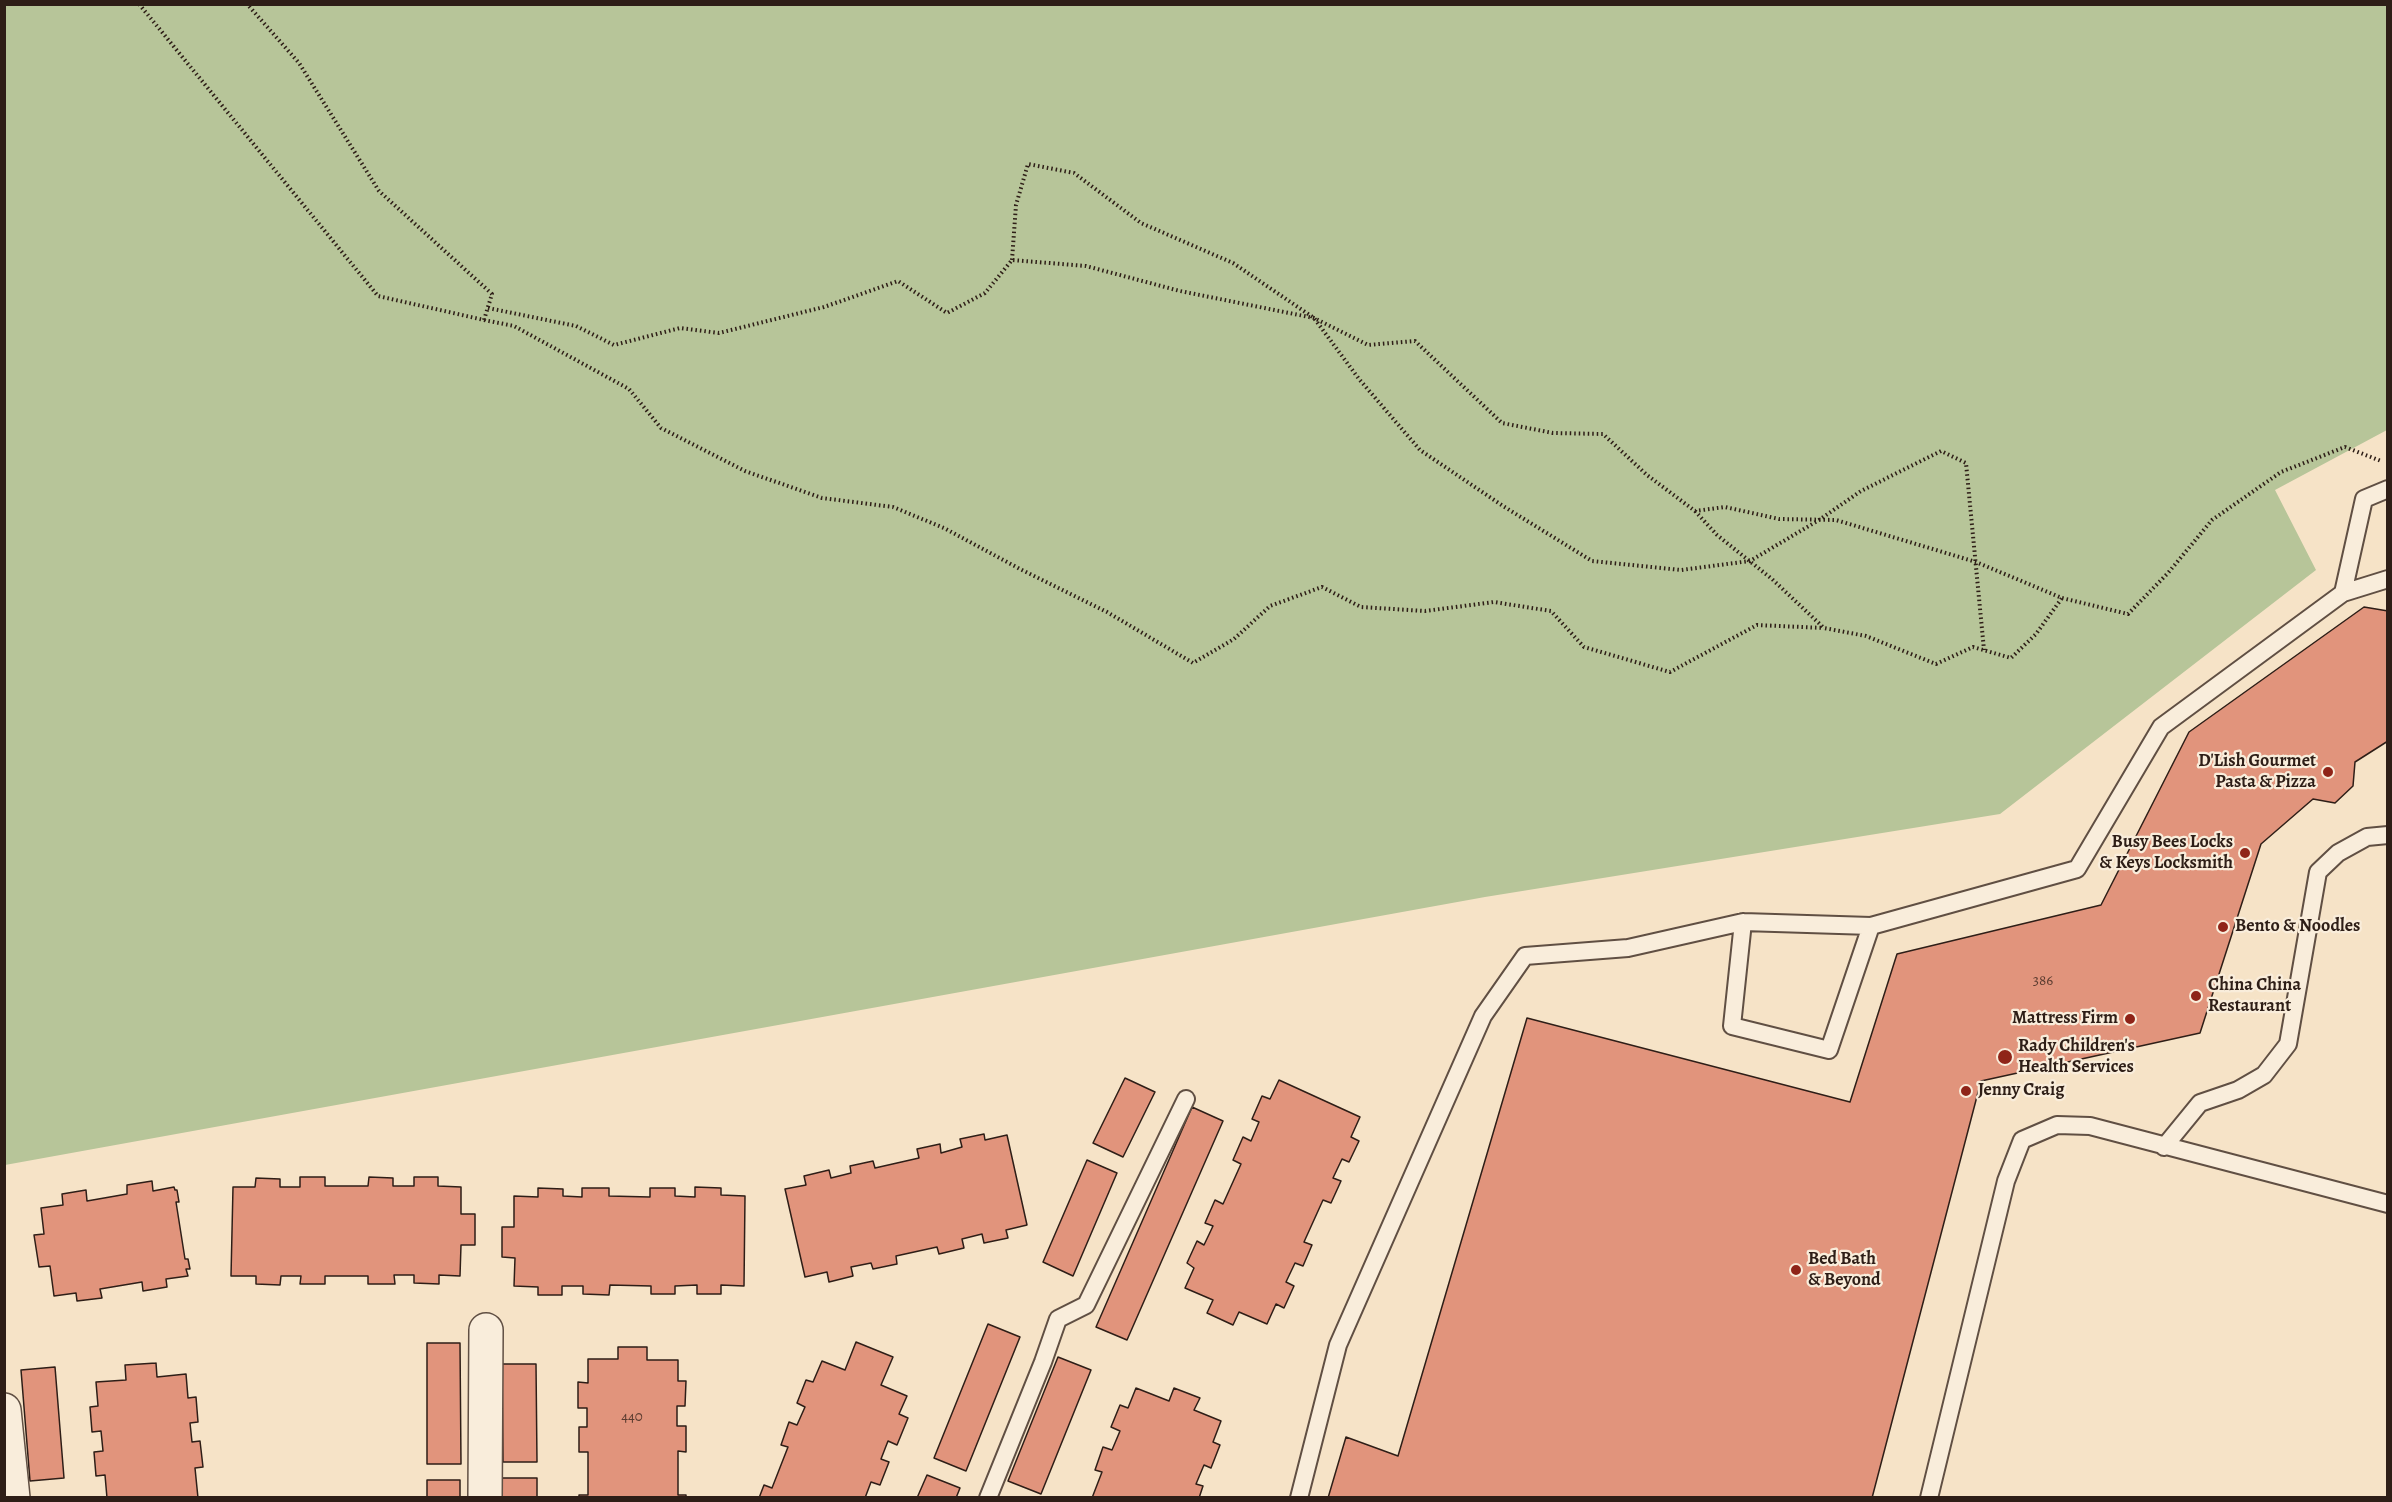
<!DOCTYPE html>
<style>
body{margin:0}
#map{position:relative;width:2392px;height:1502px;overflow:hidden;background:#f6e3c7;font-family:Alegreya,serif}
canvas{display:block}
.frame{position:absolute;inset:0;border:6px solid #2e1e17;pointer-events:none}
</style>
<div id="map">
<canvas width="2392" height="1502"></canvas>
<div class="frame"></div>
</div>
<script>
const g = document.querySelector('canvas').getContext('2d');
g.lineJoin = 'round';
function fill(path, color) {
  g.fillStyle = color;
  g.fill(path, 'evenodd');
}
function poly(rows) {
  const path = new Path2D();
  for (const r of rows) {
    path.moveTo(r[0], r[1]);
    for (let i = 2; i < r.length; i += 2) path.lineTo(r[i], r[i + 1]);
  }
  return path;
}
function trace(path, color, width, dash) {
  g.strokeStyle = color;
  g.lineWidth = width;
  g.lineCap = dash ? 'butt' : 'round';
  g.setLineDash(dash || []);
  g.stroke(path);
}
function write(font, color, halo, rows, align = 'center') {
  g.font = font + ' Alegreya,serif';
  g.lineWidth = 4.5;
  g.setLineDash([]);
  g.textBaseline = 'middle';
  g.strokeStyle = halo;
  g.fillStyle = color;
  for (const [text, x, y, turn = 0] of rows) {
    g.save();
    g.translate(x, y);
    g.rotate((+turn || 0) * Math.PI / 180);
    g.textAlign = isNaN(turn) ? turn : align;
    if (halo) g.strokeText(text, 0, 0);
    g.fillText(text, 0, 0);
    g.restore();
  }
}
fill(poly([
 [5,4,2387,5,2387,430,2275,490,2316,570,2000,814,1485,897,5,1165]
]), '#b7c599');
const building = poly([
 [2364,607,2388,611,2388,741,2355,762,2353,786,2335,803,2313,799,2261,844,2200,1033,1981,1081,1872,1498,1328,1498,1346,1437,1398,1456,1527,1018,1850,1102,1897,954,2101,905,2189,732,2364,607],
 [1125,1078,1155,1092,1123,1157,1093,1143,1125,1078],
 [1279,1080,1360,1117,1351,1137,1359,1141,1349,1162,1342,1159,1333,1178,1341,1181,1331,1203,1323,1200,1304,1242,1312,1245,1303,1266,1295,1263,1286,1282,1294,1286,1284,1308,1276,1304,1267,1324,1239,1312,1233,1325,1207,1313,1213,1300,1185,1288,1194,1268,1187,1263,1197,1241,1204,1245,1213,1226,1205,1223,1215,1200,1223,1204,1241,1164,1233,1160,1243,1137,1251,1141,1259,1122,1252,1119,1262,1096,1270,1099,1279,1080],
 [1192,1107,1223,1121,1127,1340,1096,1327,1192,1107],
 [984,1134,985,1140,1007,1135,1027,1225,1006,1230,1008,1238,984,1243,982,1234,962,1239,964,1248,939,1254,937,1247,896,1256,897,1264,873,1269,871,1263,851,1267,853,1276,829,1282,827,1272,805,1277,785,1189,806,1185,804,1176,829,1170,831,1178,851,1173,850,1166,873,1161,875,1168,919,1158,917,1149,940,1144,941,1153,962,1147,960,1139,984,1134],
 [1087,1160,1117,1173,1073,1276,1043,1262,1087,1160],
 [300,1177,325,1177,325,1186,368,1186,369,1177,393,1178,393,1186,414,1186,414,1177,438,1177,438,1186,461,1187,461,1214,475,1214,475,1245,461,1245,460,1276,439,1275,439,1284,414,1283,414,1275,394,1275,395,1284,368,1284,368,1276,325,1276,325,1284,300,1284,301,1276,281,1276,280,1285,256,1284,256,1276,231,1276,233,1187,255,1187,256,1178,280,1179,280,1187,300,1187,300,1177],
 [152,1181,153,1191,174,1187,175,1190,177,1190,179,1202,176,1202,185,1259,188,1259,190,1269,186,1269,188,1276,166,1279,167,1287,143,1291,142,1282,100,1289,102,1298,77,1301,76,1293,54,1296,50,1266,39,1267,34,1235,44,1234,41,1208,63,1205,62,1194,86,1190,87,1201,127,1194,127,1185,152,1181],
 [695,1187,721,1188,721,1195,745,1196,744,1286,721,1285,721,1294,697,1294,697,1285,675,1286,675,1294,651,1294,651,1286,610,1285,609,1295,583,1294,583,1286,562,1286,562,1295,538,1295,538,1287,514,1286,515,1258,502,1257,502,1227,514,1227,514,1196,538,1197,538,1188,563,1189,563,1196,582,1197,582,1188,609,1188,609,1196,650,1197,650,1188,675,1188,675,1196,695,1197,695,1187],
 [988,1324,1020,1337,966,1471,934,1458,988,1324],
 [856,1342,893,1357,881,1385,907,1396,899,1414,908,1418,897,1445,888,1441,881,1459,889,1462,880,1485,871,1482,865,1498,759,1498,764,1485,772,1488,788,1447,781,1445,789,1422,797,1425,805,1407,797,1403,806,1380,813,1382,822,1361,845,1370,856,1342],
 [427,1343,460,1343,461,1464,427,1464,427,1343],
 [618,1347,647,1347,647,1360,678,1360,678,1381,686,1381,685,1406,677,1406,677,1426,686,1426,686,1452,678,1451,678,1495,686,1495,686,1498,579,1498,579,1495,588,1495,588,1452,579,1452,579,1427,587,1427,587,1408,578,1408,578,1382,588,1383,588,1359,618,1359,618,1347],
 [1058,1357,1091,1370,1041,1494,1008,1481,1058,1357],
 [156,1363,157,1377,186,1374,188,1398,196,1397,198,1422,190,1423,192,1442,200,1441,203,1467,195,1468,198,1498,107,1498,105,1475,96,1476,94,1452,103,1451,101,1431,92,1432,90,1407,98,1406,96,1382,126,1380,125,1365,156,1363],
 [502,1364,536,1364,537,1462,503,1462,502,1364],
 [55,1367,64,1478,30,1481,21,1370,55,1367],
 [1136,1388,1169,1401,1174,1388,1200,1398,1194,1410,1221,1421,1213,1442,1220,1445,1211,1468,1204,1465,1196,1484,1203,1486,1199,1498,1092,1498,1102,1472,1095,1470,1103,1447,1112,1450,1120,1431,1111,1427,1120,1405,1128,1408,1136,1388],
 [927,1475,960,1488,956,1498,917,1498,927,1475],
 [502,1478,537,1478,537,1498,502,1498,502,1478],
 [427,1480,460,1480,460,1498,427,1498,427,1480]
]);
fill(building, '#e1947c');
trace(building, '#2e1e17', 1.5);
const service = poly([
 [2343,593,2364,499,2388,489],
 [1743,922,1732,1026,1829,1050,1871,926],
 [2164,1147,2200,1103,2238,1090,2264,1075,2288,1044,2318,872,2338,853,2367,837,2388,835],
 [988,1498,1043,1362,1058,1319,1086,1305,1186,1099],
 [1299,1498,1338,1345,1483,1016,1525,956,1628,948,1743,922,1871,926,2077,869,2161,727,2343,593,2388,579],
 [1929,1498,2006,1181,2022,1140,2057,1125,2090,1126,2388,1204]
]);
const minor = poly([
 [4,1410,13,1498],
 [485,1498,486,1330]
]);
trace(service, '#604f43', 20);
trace(minor, '#604f43', 36);
trace(poly([
 [139,4,378,296,484,320,492,294,379,191,299,63,247,4],
 [1012,260,1016,205,1028,164,1074,173,1141,223,1233,263,1314,318,1359,379,1420,450,1503,506,1592,561,1681,570,1750,561,1819,520,1861,491,1941,451,1966,463,1984,650],
 [488,308,576,326,614,345,680,328,719,333,824,307,898,281,947,313,985,293,1012,260,1086,266,1180,291,1314,318,1368,345,1415,341,1502,423,1553,433,1603,434,1647,475,1695,511,1725,507,1779,519,1836,520,1976,562,2062,598,2128,614,2168,573,2212,520,2281,472,2345,447,2381,461],
 [484,320,514,326,629,389,661,428,745,471,822,498,893,507,944,528,1020,569,1107,612,1193,663,1234,639,1270,606,1322,587,1361,607,1425,611,1494,602,1551,611,1584,647,1670,672,1757,625,1824,628],
 [1695,511,1717,535,1772,579,1824,628,1866,636,1936,664,1973,647,2011,658,2036,634,2062,598]
]), '#2e1e17', 4, [1.5, 3]);
trace(service, '#f9eddb', 16);
trace(minor, '#f9eddb', 33);
for (const [x, y, r, color] of [
 [2328,772,6,"#8f2418"],
 [2245,853,6,"#8f2418"],
 [2223,927,6,"#8f2418"],
 [2196,996,6,"#8f2418"],
 [2130,1019,6,"#8f2418"],
 [2005,1057,8,"#8f2418"],
 [1966,1091,6,"#8f2418"],
 [1796,1270,6,"#8f2418"]
]) {
  const dot = new Path2D();
  dot.arc(x, y, r, 0, 2 * Math.PI);
  g.fillStyle = color;
  g.fill(dot);
  trace(dot, '#f9eddb', 2);
}
write('15px', '#5b3c30', null, [
 ["386",2043,981],
 ["440",632,1417]
]);
write('bold 18px', '#2e1e17', '#f9eddb', [
 ["D'Lish Gourmet",2316,762,"right"],
 ["Pasta & Pizza",2316,783,"right"],
 ["Busy Bees Locks",2233,843,"right"],
 ["& Keys Locksmith",2233,864,"right"],
 ["Bento & Noodles",2235,927],
 ["China China",2208,986],
 ["Restaurant",2208,1007],
 ["Mattress Firm",2118,1019,"right"],
 ["Rady Children's",2018,1047],
 ["Health Services",2018,1068],
 ["Jenny Craig",1978,1091],
 ["Bed Bath",1808,1260],
 ["& Beyond",1808,1281]
], 'left');
</script>
